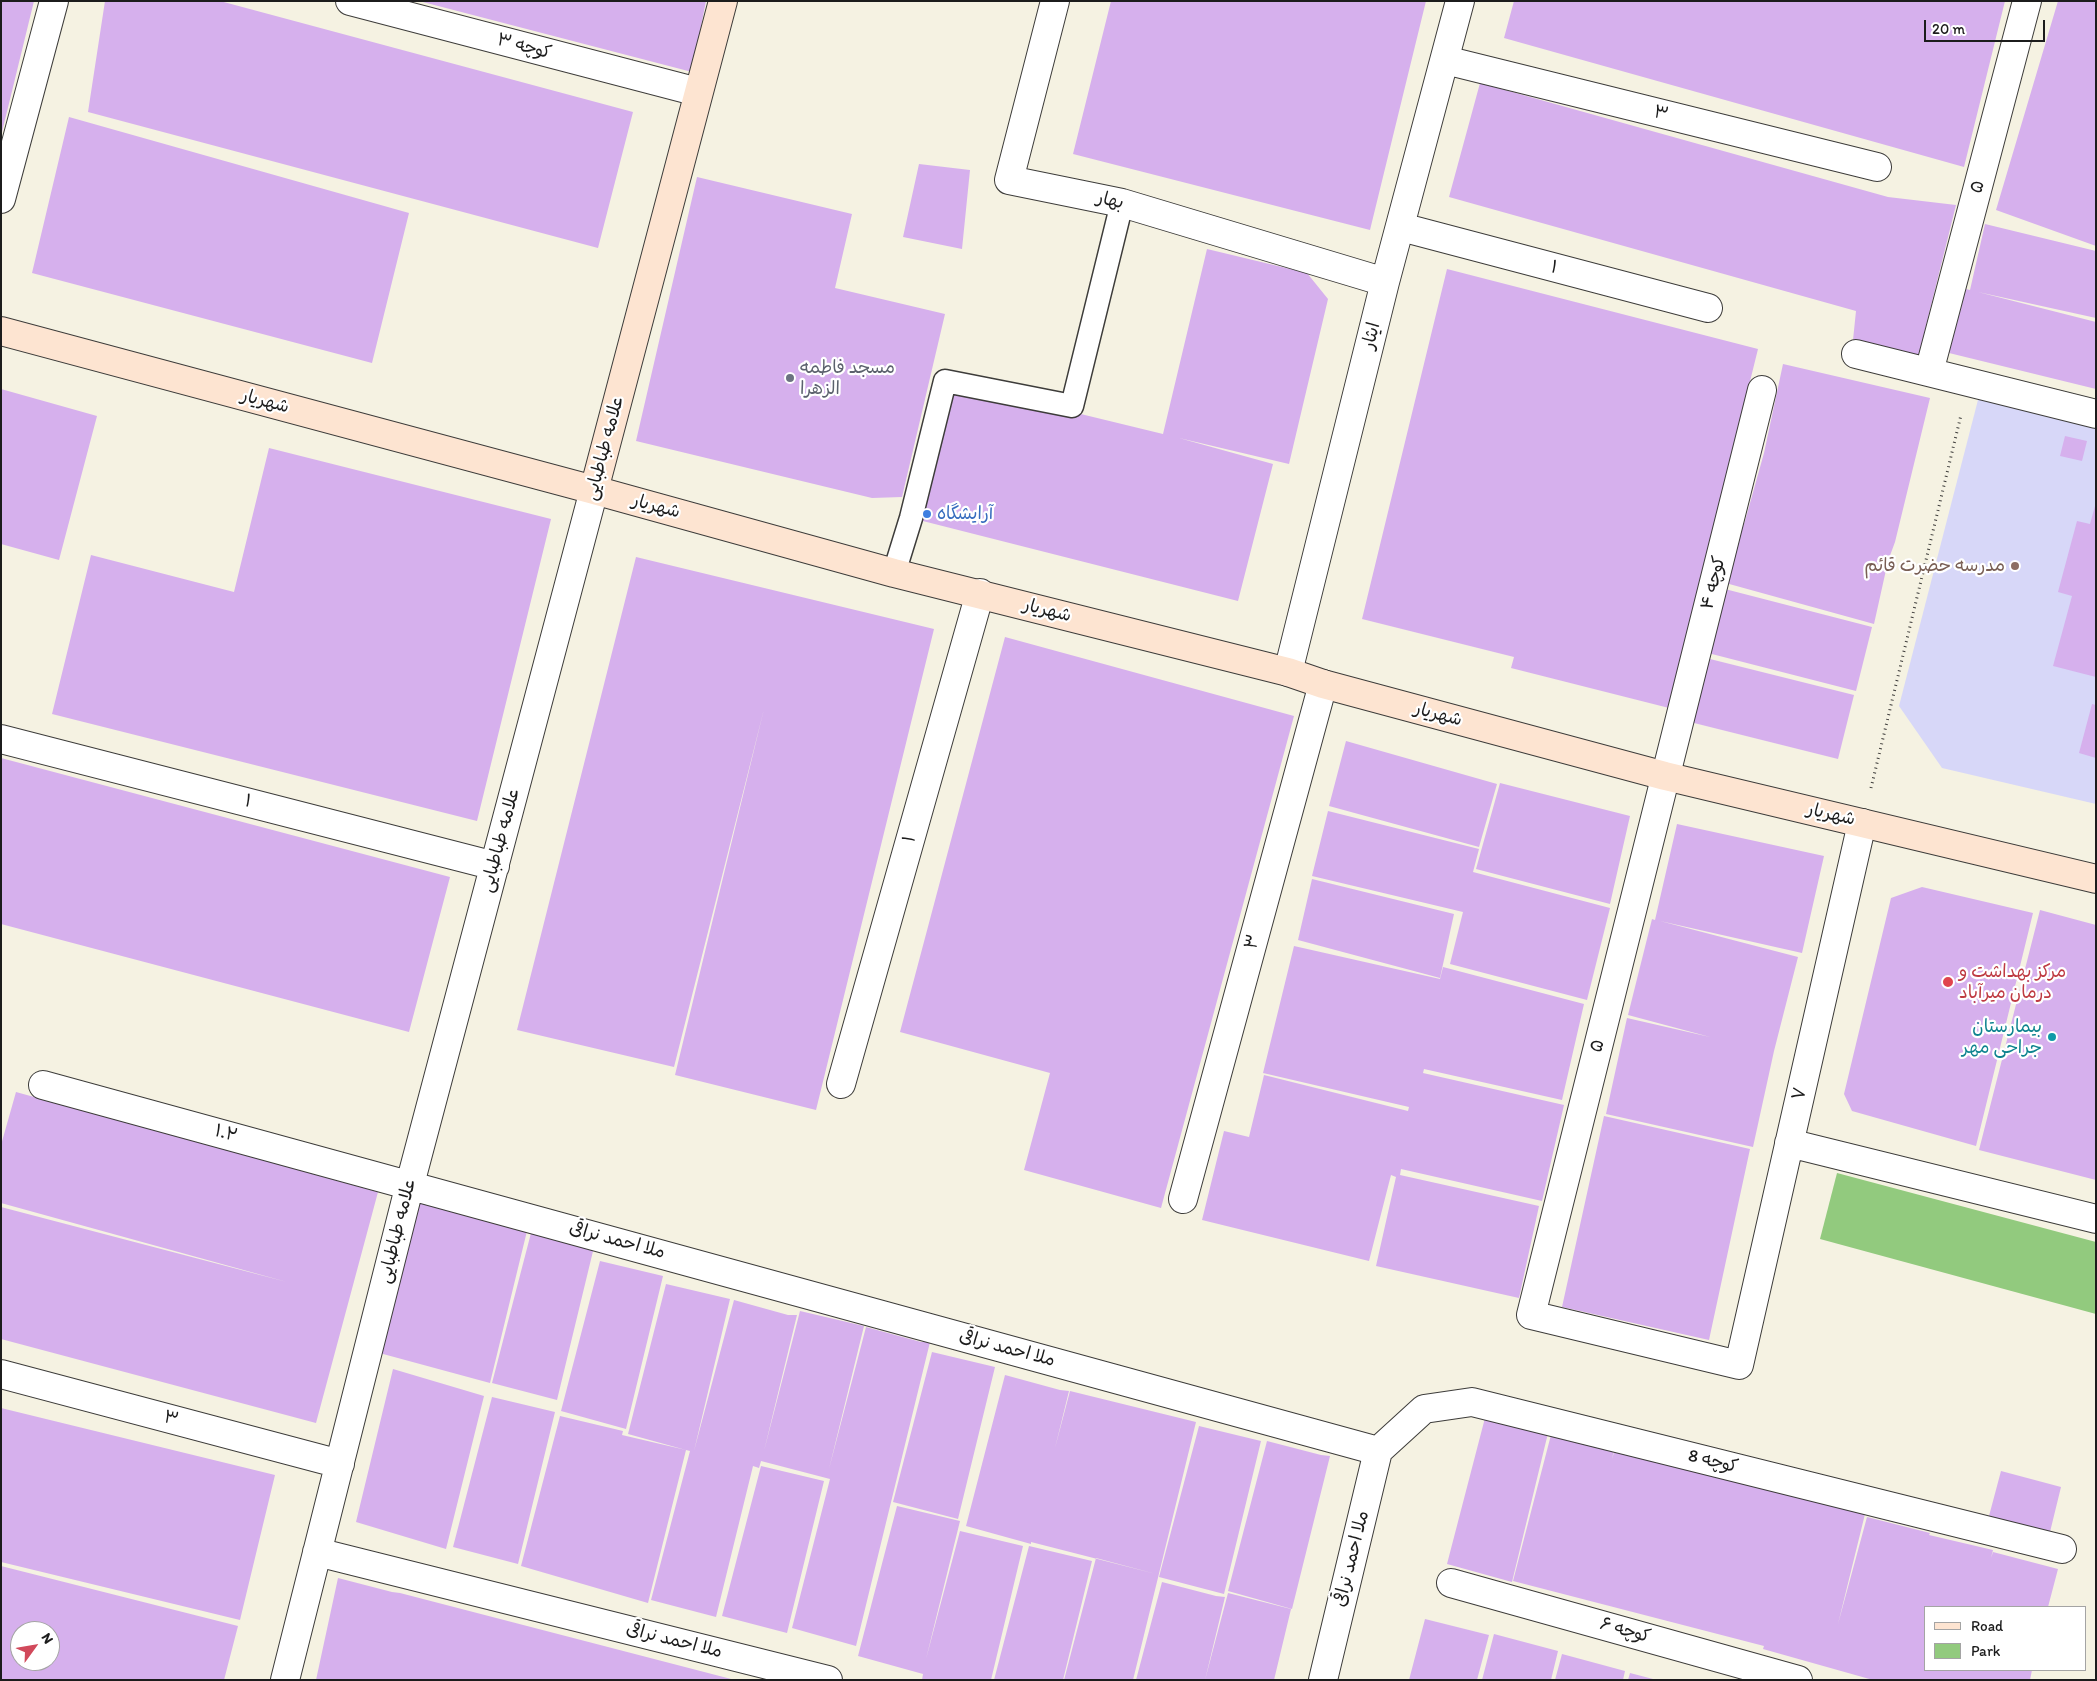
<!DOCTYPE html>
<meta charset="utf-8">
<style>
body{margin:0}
#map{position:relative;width:2097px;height:1681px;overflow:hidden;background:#f5f2e2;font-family:Itim,sans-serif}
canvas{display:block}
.frame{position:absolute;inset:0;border:2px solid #1c1c1c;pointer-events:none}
.legend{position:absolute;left:1924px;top:1606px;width:162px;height:65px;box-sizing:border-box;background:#fff;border:1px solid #a4a4a4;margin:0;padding:6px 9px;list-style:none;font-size:15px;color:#1c1c1c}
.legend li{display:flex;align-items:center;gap:10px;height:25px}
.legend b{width:25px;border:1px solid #a4a4a4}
.north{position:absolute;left:10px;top:1621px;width:50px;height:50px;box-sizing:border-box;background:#fff;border:1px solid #a4a4a4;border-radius:50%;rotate:58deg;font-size:14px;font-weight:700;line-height:20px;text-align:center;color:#1c1c1c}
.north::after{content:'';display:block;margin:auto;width:18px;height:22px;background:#d1495b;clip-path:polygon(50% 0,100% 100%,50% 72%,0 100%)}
.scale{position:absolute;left:1924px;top:20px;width:121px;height:22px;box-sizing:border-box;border:2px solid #1c1c1c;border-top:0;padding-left:6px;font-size:15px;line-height:18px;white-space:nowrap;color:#1c1c1c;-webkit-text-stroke:4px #fff;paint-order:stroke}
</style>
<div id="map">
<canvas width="2097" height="1681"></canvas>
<div class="frame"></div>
<ul class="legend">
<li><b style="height:6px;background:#fde4d1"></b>Road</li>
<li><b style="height:14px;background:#92ca7e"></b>Park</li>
</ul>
<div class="north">N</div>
<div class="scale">20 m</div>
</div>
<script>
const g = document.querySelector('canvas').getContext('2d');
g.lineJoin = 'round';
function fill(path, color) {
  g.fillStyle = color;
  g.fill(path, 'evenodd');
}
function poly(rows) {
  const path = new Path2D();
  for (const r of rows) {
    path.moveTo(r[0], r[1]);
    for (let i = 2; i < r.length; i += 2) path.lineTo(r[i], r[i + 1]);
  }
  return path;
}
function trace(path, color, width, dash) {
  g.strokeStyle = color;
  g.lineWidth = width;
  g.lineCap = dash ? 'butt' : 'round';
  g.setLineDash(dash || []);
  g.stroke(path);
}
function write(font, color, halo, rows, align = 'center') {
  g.font = font + ' Itim,"Playpen Sans Arabic",sans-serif';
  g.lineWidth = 4.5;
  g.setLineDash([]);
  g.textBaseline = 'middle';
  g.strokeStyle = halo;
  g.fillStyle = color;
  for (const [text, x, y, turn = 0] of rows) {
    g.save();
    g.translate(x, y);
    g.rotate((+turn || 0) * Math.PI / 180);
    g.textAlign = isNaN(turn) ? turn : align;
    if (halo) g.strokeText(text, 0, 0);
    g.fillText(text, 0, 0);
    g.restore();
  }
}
fill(poly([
 [1979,396,2096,426,2096,804,1942,768,1899,706]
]), '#d7d7f8');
fill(poly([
 [1837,1173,2096,1242,2096,1314,1820,1239]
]), '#92ca7e');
fill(poly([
 [1,1,34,1,2,132,1,132],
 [105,1,220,1,633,112,598,248,88,112],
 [419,1,706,1,692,72],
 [1111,1,1426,1,1370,230,1073,154],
 [1514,1,2005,1,1964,167,1504,38],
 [2058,1,2096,1,2096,246,1996,210],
 [1480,83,1888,197,1956,205,1918,358,1853,340,1856,311,1449,197],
 [69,117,409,213,372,363,32,273],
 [919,164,970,170,962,249,903,237],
 [697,177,852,214,835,288,945,314,902,497,872,498,636,441],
 [1985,224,2096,251,2096,318,1978,292,2096,322,2096,389,1949,353,1966,289,1970,290],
 [1207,249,1307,273,1328,299,1289,464,1179,438,1273,464,1238,601,911,518,945,381,1163,434],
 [1447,269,1758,349,1669,708,1511,668,1514,657,1362,619],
 [1783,364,1930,398,1895,542,1888,561,1874,624,1722,582,1745,521,1764,453],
 [1,389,97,416,59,560,1,544],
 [2065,436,2087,441,2082,461,2060,456],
 [269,448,551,519,477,821,52,714,91,555,234,592],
 [2095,506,2096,506,2096,677,2053,666,2072,596,2058,592,2077,521,2090,524],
 [636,557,934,629,816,1110,675,1075,764,709,674,1067,517,1030],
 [1721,588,1872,627,1856,691,1704,652],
 [1005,637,1294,716,1161,1208,1024,1170,1050,1073,900,1032],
 [1702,657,1854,695,1838,759,1686,721],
 [2092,704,2096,705,2096,758,2079,753],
 [1346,741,1497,784,1479,847,1329,806],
 [1,758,450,877,409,1032,1,924],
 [1500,783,1630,816,1610,904,1476,869],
 [1328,811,1479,849,1473,872,1610,908,1587,1000,1450,964,1463,912,1312,876],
 [1677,824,1824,856,1802,953,1660,921,1798,957,1774,1051,1753,1147,1606,1114,1627,1018,1710,1037,1628,1015,1652,919,1655,920],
 [1312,879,1454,914,1440,978,1298,940],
 [1922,887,2033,913,1976,1146,1852,1111,1844,1094,1891,898],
 [2040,910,2096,925,2096,1180,1979,1150],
 [1294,946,1440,979,1443,967,1584,1004,1562,1100,1424,1069,1423,1073,1564,1105,1542,1201,1401,1169,1400,1175,1539,1206,1519,1298,1376,1266,1396,1177,1391,1175,1369,1261,1202,1220,1224,1131,1249,1137,1264,1075,1408,1111,1409,1107,1263,1073],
 [16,1092,378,1192,316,1423,1,1339,1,1207,287,1282,1,1203,1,1145],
 [1604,1116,1750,1149,1709,1340,1562,1307],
 [411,1201,527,1231,490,1383,372,1351],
 [531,1233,594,1247,557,1400,492,1383],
 [600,1261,663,1276,626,1429,561,1411],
 [666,1284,730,1299,694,1451,734,1300,788,1315,797,1315,764,1451,800,1311,864,1326,829,1469,866,1327,921,1342,930,1342,856,1646,792,1628,830,1479,761,1461,759,1468,753,1466,716,1617,651,1600,690,1451,686,1450,648,1603,521,1566,560,1416,623,1431,622,1435,686,1450,628,1434],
 [932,1352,995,1367,958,1519,893,1502],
 [393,1369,484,1396,446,1549,356,1522],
 [1005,1375,1060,1390,1069,1391,1055,1448,1070,1391,1196,1422,1133,1680,1064,1680,1096,1558,1156,1574,1031,1542,1031,1544,966,1526],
 [492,1397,555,1412,518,1564,453,1547],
 [1,1408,275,1475,240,1620,1,1562],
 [1486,1414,1549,1429,1512,1582,1447,1564],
 [1199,1426,1261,1441,1224,1594,1159,1577],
 [1552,1431,1615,1446,1612,1459,1616,1446,1806,1495,1805,1499,1865,1514,1838,1624,1867,1517,1930,1533,1929,1535,1993,1550,1991,1558,1993,1552,2058,1569,2048,1607,1926,1607,1926,1670,2032,1670,2030,1680,1873,1680,1763,1649,1764,1646,1513,1581],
 [1267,1441,1321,1455,1330,1456,1292,1609,1228,1591],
 [761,1466,824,1481,787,1633,722,1616],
 [2001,1471,2061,1487,2050,1532,1989,1516],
 [897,1506,960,1521,926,1659,960,1531,1023,1546,991,1680,922,1680,923,1674,858,1656],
 [1029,1546,1092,1561,1063,1680,994,1680],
 [1,1566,238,1626,224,1680,1,1680],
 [20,1631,50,1631,50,1661,20,1661],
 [338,1578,392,1592,400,1593,735,1680,316,1680],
 [1162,1582,1216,1596,1225,1597,1205,1680,1136,1680],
 [1228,1593,1291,1609,1274,1680,1205,1680],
 [1425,1619,1489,1635,1477,1680,1409,1680],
 [1494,1634,1558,1651,1551,1680,1482,1680],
 [1562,1654,1625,1671,1623,1680,1555,1680],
 [1630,1673,1653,1679,1653,1680,1628,1680]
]), '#d6b0ed');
const lane = poly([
 [894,573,911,518,945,381,1072,406,1122,203]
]);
const street = poly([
 [350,1,698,92],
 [1055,1,1009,180,1122,203,1385,282],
 [1445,60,1877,167],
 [1,199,54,1],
 [1401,227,1708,308],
 [1856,354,2096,414],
 [1929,372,2027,1],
 [1762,390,1531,1315,1739,1365,1862,823],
 [1288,672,1385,282,1460,1],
 [1,739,495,866],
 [841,1084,980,593],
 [43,1085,1378,1451,1323,1680],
 [1789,1143,2096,1219],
 [1183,1199,1323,684],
 [1,1374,340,1464],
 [1378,1451,1424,1409,1472,1402,2062,1549],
 [317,1552,828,1680],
 [1451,1583,1798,1680],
 [285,1680,410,1184,594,490]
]);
const secondary = poly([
 [1,331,594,490,894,573,1288,672,1323,684,1665,776,2096,879],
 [594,490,723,1]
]);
trace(lane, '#3d3c3a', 25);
trace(street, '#3d3c3a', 30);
trace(secondary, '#3d3c3a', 30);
trace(poly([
 [1871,788,1961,415]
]), '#3d3c3a', 3, [1, 4]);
trace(lane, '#fff', 22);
trace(street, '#fff', 28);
trace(secondary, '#fde4d1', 28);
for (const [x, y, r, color] of [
 [790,378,5,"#6b7280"],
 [927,514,5,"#3f7fe0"],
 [2015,566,5,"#8d6e63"],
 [1948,982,6,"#e0444e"],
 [2052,1037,5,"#0f9aa8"]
]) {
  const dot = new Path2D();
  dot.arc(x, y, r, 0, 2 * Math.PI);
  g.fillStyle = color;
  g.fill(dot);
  trace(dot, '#fff', 2);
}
write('18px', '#1c1c1c', '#fff', [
 ["کوچه ۳",524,47,15],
 ["۳",1661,114,14],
 ["۵",1978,187,-75],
 ["بهار",1110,201,13],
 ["۱",1554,268,15],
 ["ایثار",1372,336,-76],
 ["شهریار",265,402,15],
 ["علامه طباطبایی",605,448,-75],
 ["شهریار",656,507,15],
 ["کوچه ۴",1714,583,-76],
 ["شهریار",1047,611,14],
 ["شهریار",1438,715,15],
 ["۱",248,802,14],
 ["شهریار",1831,815,13],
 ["۱",910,839,-74],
 ["علامه طباطبایی",501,840,-75],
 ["۳",1253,942,-75],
 ["۵",1598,1046,-76],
 ["۷",1800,1094,-77],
 ["۱.۲",226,1134,15],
 ["علامه طباطبایی",398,1231,-76],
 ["ملا احمد نراقی",617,1241,15],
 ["ملا احمد نراقی",1007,1349,15],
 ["۳",171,1419,15],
 ["کوچه 8",1713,1462,14],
 ["ملا احمد نراقی",1352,1559,-76],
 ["کوچه ۶",1625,1631,16],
 ["ملا احمد نراقی",674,1641,14]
]);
write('18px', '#5b616d', '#fff', [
 ["مسجد فاطمه",800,368],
 ["الزهرا",800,389]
], 'left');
write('18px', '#366cbe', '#fff', [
 ["آرایشگاه",937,514]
], 'left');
write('18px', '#785e54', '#fff', [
 ["مدرسه حضرت قائم",2005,566]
], 'right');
write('18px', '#be3a42', '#fff', [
 ["مرکز بهداشت و",1959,972],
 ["درمان میرآباد",1959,993]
], 'left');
write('18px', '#0d838f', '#fff', [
 ["بیمارستان",2042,1027],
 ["جراحی مهر",2042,1048]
], 'right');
</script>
